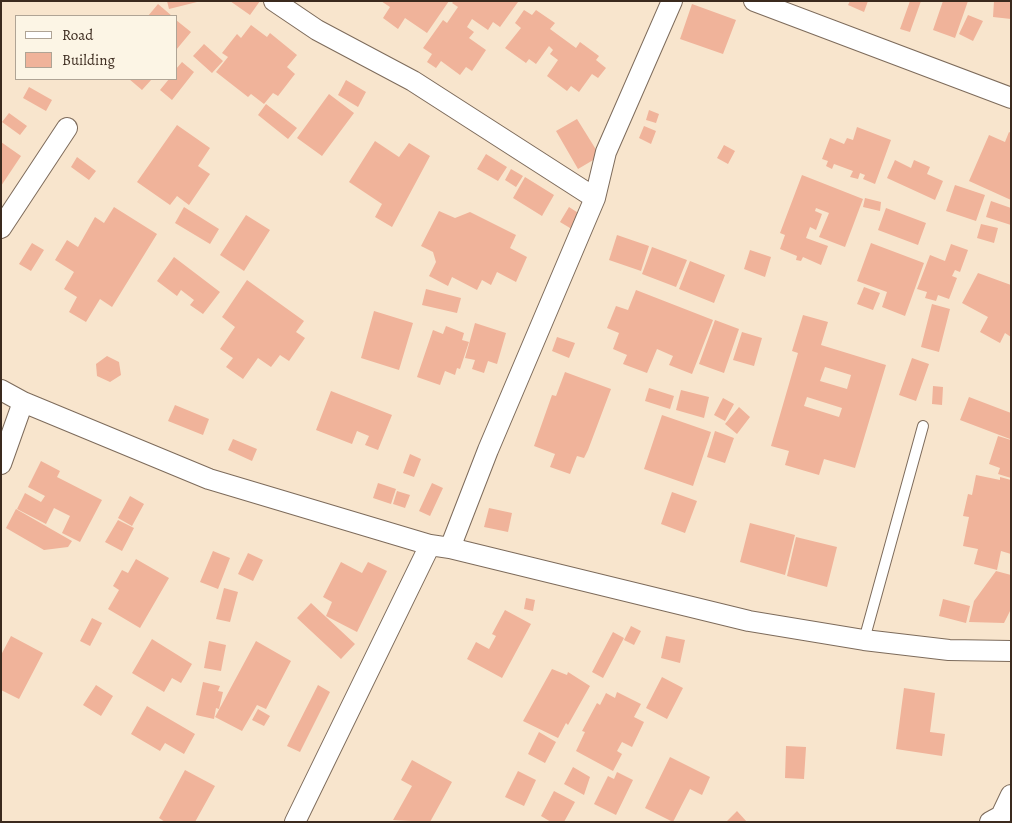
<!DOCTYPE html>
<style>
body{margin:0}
#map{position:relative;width:1012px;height:823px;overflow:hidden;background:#f8e5cd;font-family:Alegreya,serif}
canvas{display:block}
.frame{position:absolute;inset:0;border:2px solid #3b2a1e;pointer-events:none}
.legend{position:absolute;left:15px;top:15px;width:162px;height:65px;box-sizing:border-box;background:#fcf5e5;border:1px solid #afa495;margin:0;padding:6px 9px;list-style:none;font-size:15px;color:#3b2a1e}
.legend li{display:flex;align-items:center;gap:10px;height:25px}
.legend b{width:25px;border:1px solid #afa495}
</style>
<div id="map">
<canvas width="1012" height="823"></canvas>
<div class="frame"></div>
<ul class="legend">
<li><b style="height:6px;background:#fff"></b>Road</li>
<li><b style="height:14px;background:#f0b39a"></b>Building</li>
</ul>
</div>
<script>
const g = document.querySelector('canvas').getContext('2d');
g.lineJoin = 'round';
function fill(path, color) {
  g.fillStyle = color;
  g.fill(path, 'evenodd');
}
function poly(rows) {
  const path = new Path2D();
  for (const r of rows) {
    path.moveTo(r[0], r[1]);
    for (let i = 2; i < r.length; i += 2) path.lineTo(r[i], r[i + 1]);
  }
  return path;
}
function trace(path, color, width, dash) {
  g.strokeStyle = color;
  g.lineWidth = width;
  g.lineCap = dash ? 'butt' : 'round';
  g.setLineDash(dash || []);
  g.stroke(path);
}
fill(poly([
 [167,1,197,1,197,2,169,9],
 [230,1,260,1,250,15],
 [381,1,449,1,427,33,405,18,398,29,383,18,390,7],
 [454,1,518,2,500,27,493,22,488,30,472,19,467,27,474,32,469,38,486,50,472,71,466,67,460,75,441,61,436,68,427,62,432,54,423,48,443,20,447,23,458,7,452,3],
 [850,1,868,1,864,12,848,5],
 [910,1,921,1,910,32,900,29],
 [943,1,968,1,955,38,933,30],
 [994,1,1011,1,1011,19,993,17],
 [158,4,172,16,148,16],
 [692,4,736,20,723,54,680,39],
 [524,10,532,15,536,10,555,23,550,29,576,48,580,42,599,56,596,60,606,68,598,78,592,74,579,92,571,86,567,91,547,76,558,60,550,54,553,50,549,46,536,64,529,59,526,63,505,48,521,28,515,23],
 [968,15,983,21,973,41,959,34],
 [176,20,191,32,176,50],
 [251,25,267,37,270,33,297,55,287,67,295,74,278,96,273,93,264,104,251,94,248,97,216,72,228,57,222,53,237,34,241,38],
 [204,44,223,61,212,73,193,56],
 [182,62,194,72,172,100,160,90,169,79,176,79,176,69],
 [129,79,152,79,142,90],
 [346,80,366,92,358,107,338,95],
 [29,87,52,100,46,111,23,98],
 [329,94,354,113,322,156,297,138],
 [266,104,297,128,288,139,258,115],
 [649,110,659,114,656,123,646,120],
 [9,113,27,126,20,135,2,122],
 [577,119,600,156,578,169,556,131],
 [177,125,210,148,198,166,210,174,189,205,177,196,170,205,137,182],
 [644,126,656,131,651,144,639,138],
 [857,127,891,140,875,184,863,179,865,175,860,173,858,179,850,177,853,171,834,164,832,169,826,166,828,161,822,159,830,138,844,144,847,138,853,140],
 [1009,132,1011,133,1011,200,969,181,989,135,1005,142],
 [375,141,399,157,409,143,430,156,392,227,375,217,382,204,349,182],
 [1,142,21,156,1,186],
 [724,145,735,151,728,164,717,158],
 [486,154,507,167,498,181,477,169],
 [77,157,96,171,89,180,71,167],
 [895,160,911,168,914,160,930,167,927,174,943,181,935,200,887,178],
 [511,169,523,176,516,187,505,180],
 [802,175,863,199,845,247,819,237,829,213,816,208,815,211,822,214,816,230,810,227,806,238,828,246,821,265,803,257,801,261,796,260,797,256,780,249,785,235,780,233],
 [525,177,554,195,542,216,513,198],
 [955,185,985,195,976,221,946,211],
 [865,198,881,202,880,211,863,207],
 [991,201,1011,208,1011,225,986,217],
 [114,207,157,234,112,307,100,299,86,322,69,312,77,297,64,289,74,272,55,260,67,240,78,247,95,217,104,223],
 [184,207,219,229,210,244,175,223],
 [569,207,583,216,575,231,560,222],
 [886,208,926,223,918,245,878,230],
 [439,211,455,218,470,212,516,235,510,248,527,257,516,282,497,272,491,285,482,280,477,290,452,277,448,286,429,276,436,262,433,252,421,246],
 [246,215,270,230,244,271,220,255],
 [981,224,998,228,994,243,977,238],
 [617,235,649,246,641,271,609,260],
 [32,243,44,250,31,271,19,264],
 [871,243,924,263,905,316,882,307,887,292,857,281],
 [951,244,968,250,960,272,955,270,952,276,957,278,949,299,938,295,936,301,925,298,927,292,917,289,930,255,945,261],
 [652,247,687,260,676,287,642,274],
 [750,250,771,257,765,277,744,269],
 [174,257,220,292,203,314,190,305,194,300,181,290,177,296,157,281],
 [690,261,725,275,714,303,679,289],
 [978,273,1011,285,1011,337,1005,333,1000,343,980,332,988,317,962,303],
 [247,280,304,321,296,332,305,338,289,361,280,355,271,367,258,358,243,379,226,367,233,358,220,349,235,327,222,317],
 [864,287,880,293,873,310,857,304],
 [426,289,461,298,457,313,422,305],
 [636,290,713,320,692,374,669,365,673,356,657,349,647,373,623,364,627,355,613,349,619,333,607,328,616,306,628,310],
 [932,304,950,309,939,352,921,347],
 [374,311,413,323,399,370,361,358],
 [803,315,828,322,821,345,886,365,855,468,824,459,819,475,785,465,789,451,771,446,798,353,792,351],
 [825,367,851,375,847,389,820,381],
 [807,397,842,408,839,417,804,406],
 [715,320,739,329,724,373,699,364],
 [475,323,506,333,497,364,488,361,484,373,472,369,475,360,465,358],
 [446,326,464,333,462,340,469,342,460,369,457,368,455,375,445,371,440,385,417,377,433,330,443,334],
 [742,332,762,338,754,366,733,360],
 [557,337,575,343,569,358,552,351],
 [107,356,119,362,121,375,110,382,97,376,96,364],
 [912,358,929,364,916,401,899,395],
 [565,372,611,389,588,450,584,458,577,456,570,474,550,467,555,454,534,446,552,395,556,396],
 [933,386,943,387,942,405,932,404],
 [649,388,674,396,670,409,645,401],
 [681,390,709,397,704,418,676,410],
 [331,391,392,415,378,450,365,445,369,436,357,431,352,444,316,430],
 [969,397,1011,413,1010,439,960,420],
 [723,398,734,404,725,421,714,415],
 [175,405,209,419,203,435,168,421],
 [739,407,750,417,737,434,725,424],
 [662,415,711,432,693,486,644,469],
 [715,431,734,438,725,463,707,457],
 [998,436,1011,440,1011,478,998,474,1000,468,989,464],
 [233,439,257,449,252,461,228,450],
 [410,454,421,459,414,477,403,473],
 [41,461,60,471,57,477,102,500,80,542,62,533,70,516,54,508,46,524,17,509,25,493,41,502,45,496,28,487],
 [976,475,1000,480,1000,477,1011,480,1011,554,1001,551,997,570,974,564,978,549,963,546,969,517,963,516,968,494,972,495],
 [378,483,396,489,391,504,373,498],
 [432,483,443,488,430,516,419,511],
 [397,491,410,495,405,508,393,504],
 [672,492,697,501,685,533,661,524],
 [130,496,144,504,132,526,118,518],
 [489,508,512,513,508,532,484,527],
 [16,509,72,541,68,547,44,550,6,528],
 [118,520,134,528,122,551,105,542],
 [750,523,795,535,785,575,740,562],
 [796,537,837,547,827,587,787,576],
 [213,551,230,558,218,589,200,582],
 [248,553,263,560,253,581,238,574],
 [136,559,169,578,140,628,108,609,119,590,113,586,122,570,128,573],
 [341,562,362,573,368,562,387,571,357,632,326,616,332,602,323,597],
 [996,571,1011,575,1011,609,1004,623,969,622,974,601],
 [224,588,238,592,230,622,216,619],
 [526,598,535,600,533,611,524,609],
 [943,599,970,606,966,623,939,616],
 [311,603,355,644,341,659,297,618],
 [505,610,531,624,502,678,467,659,476,642,489,649,496,636,492,634],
 [92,618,102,623,90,646,80,641],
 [631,626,641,631,634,645,624,640],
 [613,632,624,638,603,678,592,672],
 [11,636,43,653,19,699,1,690,1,655],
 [666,636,685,640,680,663,661,658],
 [152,639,192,664,181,683,172,678,164,692,132,673],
 [209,641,226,645,221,671,204,668],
 [256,641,291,661,266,709,257,705,242,731,215,717],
 [552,669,567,675,568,672,590,686,568,725,566,723,558,738,523,721],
 [662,677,683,688,667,719,646,708],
 [203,682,220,686,218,691,223,692,219,709,216,708,214,719,196,715],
 [96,685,113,696,101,716,83,705],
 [318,685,330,692,300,752,287,746],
 [904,688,935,693,930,732,945,734,942,756,896,749],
 [617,692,641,704,634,717,644,722,632,747,622,742,617,751,622,754,613,771,576,751,585,732,582,731,597,703,600,705,606,693,615,698],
 [147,706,195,734,184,754,165,743,160,751,131,734],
 [258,709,270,716,264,726,252,720],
 [539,732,556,742,545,763,528,754],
 [786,746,806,747,804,779,785,778],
 [670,757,710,777,702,795,690,789,673,822,645,808],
 [412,760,452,782,430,822,393,820,412,786,401,780],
 [573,767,590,777,584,795,564,784],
 [185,770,215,786,195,822,165,822,159,818],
 [518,771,536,780,524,806,505,797],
 [617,772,633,780,616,815,594,804,608,776,614,779],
 [554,791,575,802,564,822,551,822,541,816],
 [737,811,747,822,726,822]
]), '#f0b39a');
const service = poly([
 [864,640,923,426]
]);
const minor = poly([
 [274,1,317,30,413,81,595,198],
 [754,1,1011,98],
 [1,228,67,128],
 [1,390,23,402,209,479,430,545,450,548,749,621,864,640,949,650,1011,651],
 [1,464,23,402],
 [450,548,488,450,595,198,606,152,672,1],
 [295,822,430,545],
 [990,822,1001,816,1011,795]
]);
trace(service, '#7d6b5b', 12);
trace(minor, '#7d6b5b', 22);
trace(service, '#fff', 10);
trace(minor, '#fff', 20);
</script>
